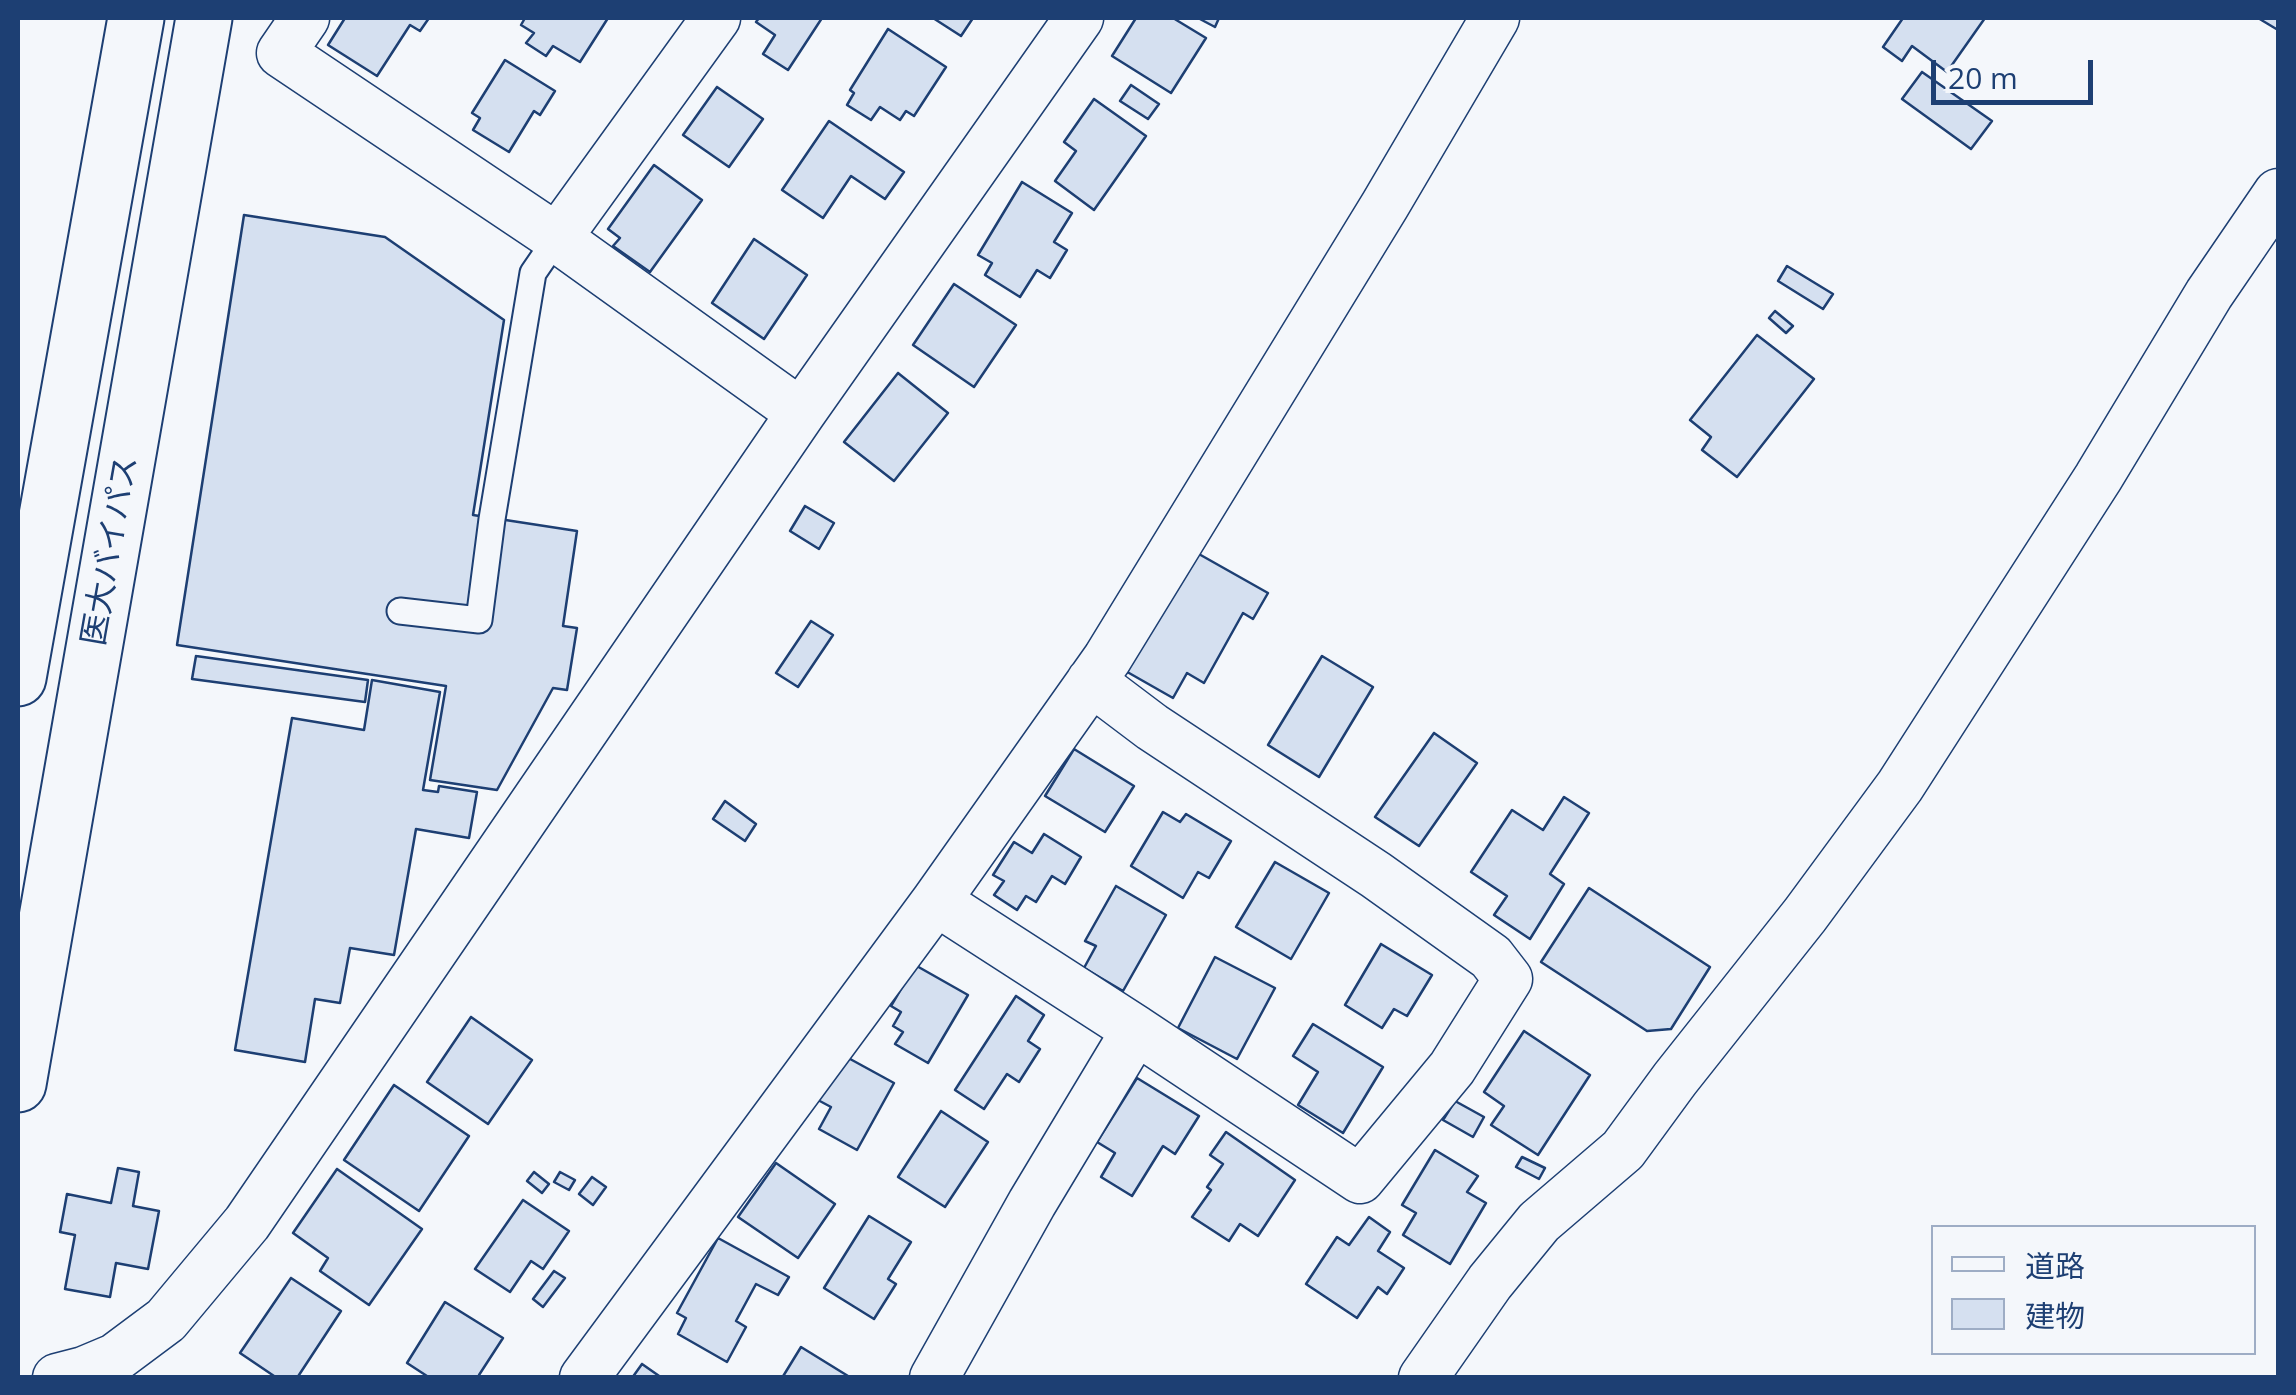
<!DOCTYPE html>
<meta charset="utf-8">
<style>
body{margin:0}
#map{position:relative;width:2296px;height:1395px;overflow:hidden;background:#f4f7fb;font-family:"Open Sans","Noto Sans JP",sans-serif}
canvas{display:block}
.frame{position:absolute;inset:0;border:20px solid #1d3f73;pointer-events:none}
.legend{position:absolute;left:1931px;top:1225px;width:325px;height:130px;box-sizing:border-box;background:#f4f7fb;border:2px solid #9eadc5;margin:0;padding:12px 18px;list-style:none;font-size:30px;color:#1d3f73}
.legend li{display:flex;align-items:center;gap:20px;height:50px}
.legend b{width:50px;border:2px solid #9eadc5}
.scale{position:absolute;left:1931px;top:60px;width:162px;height:45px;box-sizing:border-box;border:5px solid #1d3f73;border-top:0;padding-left:12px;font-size:30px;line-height:35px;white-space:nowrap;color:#1d3f73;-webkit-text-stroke:8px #f4f7fb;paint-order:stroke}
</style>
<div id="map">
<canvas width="2296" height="1395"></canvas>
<div class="frame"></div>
<ul class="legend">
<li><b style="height:12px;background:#f4f7fb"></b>道路</li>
<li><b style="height:28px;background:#d5e0f0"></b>建物</li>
</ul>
<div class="scale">20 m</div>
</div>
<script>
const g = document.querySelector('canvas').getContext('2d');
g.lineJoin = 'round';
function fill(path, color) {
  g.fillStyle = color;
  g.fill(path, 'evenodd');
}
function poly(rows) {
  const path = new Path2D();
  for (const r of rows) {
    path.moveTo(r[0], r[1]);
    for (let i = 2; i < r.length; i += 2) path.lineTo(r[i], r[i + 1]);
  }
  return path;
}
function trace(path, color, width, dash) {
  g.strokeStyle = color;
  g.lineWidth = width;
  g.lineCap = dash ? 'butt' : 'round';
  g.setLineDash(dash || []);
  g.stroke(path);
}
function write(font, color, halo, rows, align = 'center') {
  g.font = font + ' "Open Sans","Noto Sans JP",sans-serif';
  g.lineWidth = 8;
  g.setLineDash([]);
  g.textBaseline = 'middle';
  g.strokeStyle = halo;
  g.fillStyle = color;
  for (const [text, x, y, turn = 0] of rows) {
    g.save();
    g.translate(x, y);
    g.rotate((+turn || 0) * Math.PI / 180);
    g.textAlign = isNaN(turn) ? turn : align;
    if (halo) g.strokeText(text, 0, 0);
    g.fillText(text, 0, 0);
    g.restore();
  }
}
const building = poly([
 [345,18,429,18,420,31,410,25,377,76,328,45,345,18],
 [525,18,608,18,580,62,553,46,546,56,526,43,534,33,521,25,525,18],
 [759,18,822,18,788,70,763,54,775,35,756,22,759,18],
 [933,18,973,18,961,36,933,18],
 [1136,18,1173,18,1206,38,1171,93,1112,56,1136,18],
 [1198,18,1219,18,1215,27,1198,18],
 [1903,18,1985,18,1947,72,1912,46,1902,61,1883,47,1903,18],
 [2258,18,2278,18,2278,30,2258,18],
 [888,29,946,67,914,116,906,111,900,120,880,107,871,120,847,105,854,93,850,90,888,29],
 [505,60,555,91,540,115,534,111,509,152,473,130,480,118,472,113,505,60],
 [1922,72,1992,121,1971,149,1902,99,1922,72],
 [1131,85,1159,104,1148,119,1120,101,1131,85],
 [717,87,763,119,729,167,683,135,717,87],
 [1094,99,1146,136,1094,210,1055,181,1076,151,1064,142,1094,99],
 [829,121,904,172,885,199,851,176,823,218,782,190,829,121],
 [654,165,702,200,650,272,613,246,620,238,608,229,654,165],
 [1022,182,1072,213,1054,242,1067,250,1050,278,1037,270,1020,297,985,275,992,263,978,255,1022,182],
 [244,215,385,237,504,320,473,515,577,531,563,626,577,628,567,690,553,688,497,790,430,780,446,686,177,645,244,215],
 [754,239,807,275,764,339,712,303,754,239],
 [1787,266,1833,294,1823,309,1778,281,1787,266],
 [954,284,1016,325,974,387,913,345,954,284],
 [1775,311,1793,326,1786,333,1769,318,1775,311],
 [1757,335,1814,379,1737,477,1702,450,1711,437,1690,420,1757,335],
 [898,373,948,413,894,481,844,442,898,373],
 [805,506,834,523,819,549,790,531,805,506],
 [1190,549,1268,593,1253,619,1243,613,1204,683,1187,673,1173,698,1122,669,1190,549],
 [811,621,833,635,798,687,776,673,811,621],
 [196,656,368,680,365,702,192,679,196,656],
 [1322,656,1373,687,1319,777,1268,745,1322,656],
 [372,680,440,692,423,790,438,792,439,786,477,792,469,838,416,829,394,955,350,948,340,1003,315,999,305,1062,235,1050,292,718,364,730,372,680],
 [1434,733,1477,763,1419,846,1375,817,1434,733],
 [1074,749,1134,786,1105,832,1045,796,1074,749],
 [1564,797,1589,813,1550,874,1564,884,1530,939,1494,915,1507,896,1471,872,1512,810,1543,830,1564,797],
 [725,801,756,824,745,841,713,819,725,801],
 [1163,812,1180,822,1186,814,1231,841,1209,878,1198,872,1183,898,1131,866,1163,812],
 [1044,834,1081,857,1065,884,1052,876,1036,902,1026,896,1017,910,994,895,1004,881,993,875,1014,842,1032,853,1044,834],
 [1275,862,1329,893,1291,959,1236,927,1275,862],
 [1116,886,1166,915,1123,991,1084,968,1096,946,1085,941,1116,886],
 [1589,888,1710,967,1671,1029,1647,1031,1541,962,1589,888],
 [1381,944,1432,975,1407,1016,1394,1009,1382,1028,1345,1005,1381,944],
 [1215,957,1275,988,1237,1059,1178,1028,1215,957],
 [915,965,968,995,928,1063,895,1044,903,1032,893,1026,901,1012,891,1006,915,965],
 [1016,996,1044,1015,1028,1041,1040,1049,1019,1082,1007,1074,984,1109,955,1090,1016,996],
 [471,1017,532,1060,488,1124,427,1082,471,1017],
 [1313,1024,1383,1067,1343,1133,1298,1105,1318,1072,1293,1056,1313,1024],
 [1524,1031,1590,1075,1538,1155,1491,1125,1504,1106,1484,1092,1524,1031],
 [841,1054,894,1083,857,1150,819,1129,831,1107,816,1099,841,1054],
 [1137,1078,1199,1116,1175,1154,1163,1146,1132,1196,1101,1177,1115,1153,1097,1142,1137,1078],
 [394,1085,469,1136,419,1211,344,1160,394,1085],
 [1455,1101,1484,1117,1473,1137,1443,1120,1455,1101],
 [941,1111,988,1142,945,1207,898,1177,941,1111],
 [1226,1132,1295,1180,1258,1236,1240,1224,1229,1241,1192,1217,1211,1190,1207,1187,1223,1164,1210,1155,1226,1132],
 [1435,1150,1478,1176,1467,1192,1486,1203,1450,1264,1403,1235,1416,1213,1402,1205,1435,1150],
 [1522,1157,1545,1168,1539,1179,1516,1167,1522,1157],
 [776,1163,835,1204,798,1258,738,1217,776,1163],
 [118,1168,139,1172,133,1206,159,1211,148,1269,116,1263,110,1297,65,1289,75,1235,60,1232,67,1194,111,1203,118,1168],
 [337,1169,422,1229,369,1305,320,1271,328,1258,293,1233,337,1169],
 [534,1172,549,1184,542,1193,527,1181,534,1172],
 [560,1172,575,1180,569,1190,554,1182,560,1172],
 [592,1177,606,1187,593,1205,579,1194,592,1177],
 [523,1200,569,1231,543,1269,531,1261,510,1292,475,1269,523,1200],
 [869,1216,911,1242,888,1279,896,1284,874,1319,824,1288,869,1216],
 [1369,1217,1390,1232,1378,1251,1404,1268,1387,1294,1378,1287,1357,1318,1306,1284,1337,1237,1349,1245,1369,1217],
 [718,1238,789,1277,778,1295,756,1284,736,1321,746,1327,727,1362,678,1334,686,1318,677,1313,718,1238],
 [554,1271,565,1278,543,1307,533,1299,554,1271],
 [291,1278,341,1311,297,1378,277,1378,240,1353,291,1278],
 [445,1302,503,1338,479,1375,483,1378,430,1378,407,1363,445,1302],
 [801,1347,848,1376,847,1378,782,1378,801,1347],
 [642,1364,662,1378,632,1378,642,1364]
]);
fill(building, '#d5e0f0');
trace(building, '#1d3f73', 2.5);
const lane = poly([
 [400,611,479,620,492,519,533,273,557,238]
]);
const street = poly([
 [305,18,281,53,557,238,801,413],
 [557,238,716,18],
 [1091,681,1152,727,1376,875,1491,957,1508,979,1452,1068,1360,1179,1136,1030],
 [57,1378,84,1371,115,1358,166,1320,247,1223,801,413,1079,18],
 [584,1378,936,901,1107,659,1385,205,1495,18],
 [934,1378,1032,1203,1136,1030,936,901],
 [1423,1378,1490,1282,1539,1222,1623,1150,1675,1079,1805,915,1900,786,2098,478,2209,294,2278,193]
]);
const secondary = poly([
 [18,678,136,18],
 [18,1084,204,18]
]);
trace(lane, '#1d3f73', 29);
trace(street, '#1d3f73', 51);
trace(secondary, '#1d3f73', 59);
trace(lane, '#f4f7fb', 25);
trace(street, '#f4f7fb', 48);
trace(secondary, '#f4f7fb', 55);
write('32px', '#1d3f73', '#f4f7fb', [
 ["医大バイパス",111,551,-80]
]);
</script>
